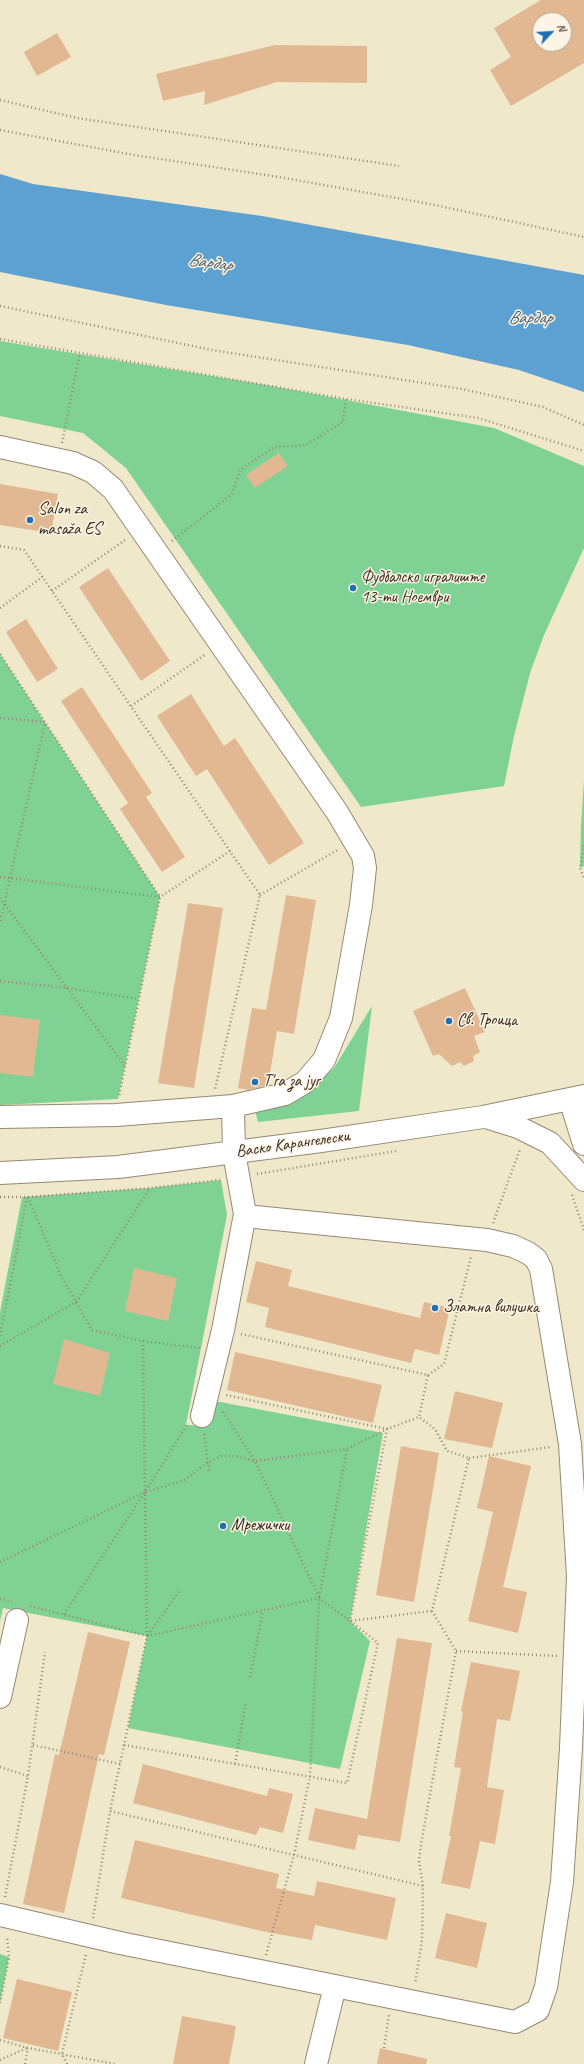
<!DOCTYPE html>
<meta charset="utf-8">
<style>
body{margin:0}
#map{position:relative;width:584px;height:2064px;overflow:hidden;background:#efe8ca;font-family:Caveat,sans-serif}
canvas{display:block}
.north{position:absolute;left:532px;top:12px;width:40px;height:40px;box-sizing:border-box;background:#fcf5e5;border:1px solid #afa495;border-radius:50%;rotate:65deg;font-size:11px;font-weight:700;line-height:16px;text-align:center;color:#3b2a1e}
.north::after{content:'';display:block;margin:auto;width:14px;height:18px;background:#1f6fb2;clip-path:polygon(50% 0,100% 100%,50% 72%,0 100%)}
</style>
<div id="map">
<canvas width="584" height="2064"></canvas>
<div class="north">N</div>
</div>
<script>
const g = document.querySelector('canvas').getContext('2d');
g.lineJoin = 'round';
function fill(path, color) {
  g.fillStyle = color;
  g.fill(path, 'evenodd');
}
function poly(rows) {
  const path = new Path2D();
  for (const r of rows) {
    path.moveTo(r[0], r[1]);
    for (let i = 2; i < r.length; i += 2) path.lineTo(r[i], r[i + 1]);
  }
  return path;
}
function trace(path, color, width, dash) {
  g.strokeStyle = color;
  g.lineWidth = width;
  g.lineCap = dash ? 'butt' : 'round';
  g.setLineDash(dash || []);
  g.stroke(path);
}
function write(font, color, halo, rows, align = 'center') {
  g.font = font + ' Caveat,sans-serif';
  g.lineWidth = 3;
  g.setLineDash([]);
  g.textBaseline = 'middle';
  g.strokeStyle = halo;
  g.fillStyle = color;
  for (const [text, x, y, turn = 0] of rows) {
    g.save();
    g.translate(x, y);
    g.rotate((+turn || 0) * Math.PI / 180);
    g.textAlign = isNaN(turn) ? turn : align;
    if (halo) g.strokeText(text, 0, 0);
    g.fillText(text, 0, 0);
    g.restore();
  }
}
fill(poly([
 [0,341,266,385,494,428,584,466,584,548,544,635,530,673,514,736,504,786,361,807,126,468,83,433,0,416],
 [0,654,160,897,118,1099,0,1105],
 [584,781,584,866,580,868,581,826],
 [372,1006,359,1111,258,1122,255,1110,306,1093,334,1068],
 [221,1180,227,1215,186,1425,209,1426,215,1401,383,1433,350,1621,370,1641,340,1769,128,1728,147,1636,3,1608,0,1621,0,1312,22,1197,150,1188],
 [0,1954,9,1957,0,2003]
]), '#7fd294');
fill(poly([
 [0,174,33,184,262,216,584,275,584,392,519,370,408,345,166,305,0,272]
]), '#5da1d2');
fill(poly([
 [541,0,584,0,584,63,511,106,490,70,511,57,494,28],
 [540,20,564,20,564,44,540,44],
 [57,33,71,57,37,76,24,52],
 [275,45,367,46,367,83,277,82,204,105,205,91,163,101,156,74],
 [279,453,288,466,255,488,246,475],
 [0,484,58,494,51,533,0,525],
 [108,568,170,661,141,681,79,587],
 [26,619,58,669,37,682,6,632],
 [82,687,152,793,146,797,185,857,162,872,120,809,128,803,61,701],
 [191,694,224,746,235,738,304,843,269,865,207,769,196,776,157,716],
 [286,895,316,900,294,1034,277,1031,268,1085,248,1090,238,1088,252,1008,266,1010],
 [188,903,223,908,194,1088,158,1083],
 [465,988,485,1032,474,1036,480,1052,473,1056,474,1061,464,1066,460,1062,452,1066,439,1054,433,1056,413,1011],
 [0,1015,40,1020,33,1077,0,1073],
 [256,1261,292,1270,288,1286,420,1318,424,1302,450,1308,439,1355,415,1349,411,1363,265,1327,269,1308,246,1302],
 [134,1268,177,1278,168,1321,125,1311],
 [64,1339,110,1353,100,1396,53,1384],
 [235,1352,382,1385,373,1423,227,1390],
 [455,1391,503,1403,492,1448,444,1439],
 [401,1446,439,1453,414,1602,376,1595],
 [489,1456,531,1466,503,1587,527,1592,518,1633,468,1621,493,1512,477,1508],
 [88,1632,130,1642,104,1755,99,1754,64,1913,23,1904,55,1754,59,1755],
 [397,1638,432,1643,400,1842,358,1835,355,1850,308,1840,315,1808,367,1819],
 [471,1662,520,1671,510,1721,497,1719,487,1787,504,1790,495,1844,480,1841,470,1889,441,1883,451,1836,449,1836,461,1768,454,1767,463,1712,461,1711],
 [143,1764,267,1796,269,1788,293,1794,283,1833,260,1827,256,1835,133,1803],
 [135,1840,279,1874,276,1888,314,1896,317,1881,396,1898,387,1940,315,1925,312,1940,266,1932,121,1898],
 [446,1913,487,1923,477,1968,435,1958],
 [17,1979,72,1992,58,2051,3,2038],
 [182,2016,236,2026,229,2064,173,2064],
 [380,2048,427,2059,426,2064,377,2064]
]), '#e2b893');
const minor = poly([
 [0,447,73,463,93,472,113,489,337,812,363,856,365,868,361,905,341,1018,324,1060,305,1082,285,1094,233,1106,116,1115,0,1117],
 [570,1099,584,1144],
 [486,1117,518,1127,550,1143,584,1180],
 [0,1173,118,1167,321,1141,483,1117,584,1096],
 [202,1416,223,1330,245,1214,234,1153,233,1106],
 [0,1697,17,1620],
 [0,1915,120,1943,515,2022,538,2010,546,1987,562,1882,571,1748,578,1576,570,1444,541,1269,536,1259,528,1253,513,1246,487,1240,245,1216],
 [316,2064,335,1986]
]);
trace(minor, '#958974', 24);
trace(poly([
 [0,100,77,118,399,166],
 [0,130,134,155,279,177,430,204,584,237],
 [0,306,212,350,462,389,543,407,584,425],
 [0,339,346,399,478,418,584,451],
 [62,443,80,353],
 [172,541,232,494,240,470,274,447,306,445,343,422,346,399],
 [0,546,24,550,260,895,215,1089],
 [52,591,125,540],
 [0,608,42,577],
 [0,654,160,897,119,1096],
 [131,706,206,654],
 [0,718,45,722,0,923],
 [584,845,580,868,584,878],
 [0,877,160,897,230,851],
 [260,895,339,849],
 [0,898,125,1066],
 [0,981,67,988,139,999],
 [257,1174,396,1151],
 [572,1195,584,1230],
 [0,1197,28,1197,150,1188,220,1180],
 [28,1197,62,1278,92,1330,143,1341,145,1492,183,1481,207,1463,221,1456,235,1456,255,1461,347,1449,387,1429,419,1417],
 [493,1223,520,1149],
 [241,1334,428,1375,419,1417,435,1429,447,1451,469,1458,432,1611,456,1651,421,1844,419,1862,423,1886,422,1940,415,1984],
 [0,1336,27,1198],
 [143,1341,200,1348],
 [0,1346,76,1302,150,1188],
 [428,1375,444,1364,471,1257],
 [223,1412,255,1461,319,1597],
 [204,1434,209,1471],
 [469,1458,551,1447],
 [0,1562,145,1492,147,1636],
 [0,1599,12,1602],
 [30,1606,147,1636,110,1811,423,1886],
 [64,1614,145,1492,187,1425],
 [148,1635,180,1590],
 [147,1636,319,1598,350,1621,432,1611],
 [456,1651,557,1656],
 [250,1677,263,1610],
 [33,1745,120,1764],
 [124,1745,347,1783,378,1643,350,1621,387,1429,226,1395],
 [235,1764,246,1702],
 [0,1767,28,1776],
 [5,1897,28,1776,45,1652],
 [93,1918,110,1811],
 [266,1955,294,1855,310,1776,319,1598,347,1449],
 [0,2003,9,1957,7,1936],
 [0,2040,28,2048,115,2064],
 [384,2048,389,2015],
 [0,2060,27,2048],
 [25,2064,28,2048],
 [67,2064,62,2054,86,1954]
]), '#958974', 2.5, [1, 3]);
trace(minor, '#fff', 22);
for (const [x, y, r, color] of [
 [30,520,4,"#1f6fb2"],
 [353,588,4,"#1f6fb2"],
 [449,1021,4,"#1f6fb2"],
 [255,1082,4,"#1f6fb2"],
 [435,1308,4,"#1f6fb2"],
 [223,1526,4,"#1f6fb2"]
]) {
  const dot = new Path2D();
  dot.arc(x, y, r, 0, 2 * Math.PI);
  g.fillStyle = color;
  g.fill(dot);
  trace(dot, '#fcf5e5', 1.5);
}
write('17px', '#3b2a1e', '#fcf5e5', [
 ["Salon za",38,510],
 ["masaža ES",38,530],
 ["Фудбалско игралиште",361,578],
 ["13-ти Ноември",361,598],
 ["Св. Троица",457,1021],
 ["Т'га за југ",263,1082],
 ["Златна вилушка",443,1308],
 ["Мрежички",231,1526]
], 'left');
write('17px', '#3b2a1e', '#fcf5e5', [
 ["Васко Карангелески",293,1144,-8]
]);
write('italic 18px', '#495a66', '#fcf5e5', [
 ["Вардар",210,263,8],
 ["Вардар",530,318]
]);
</script>
